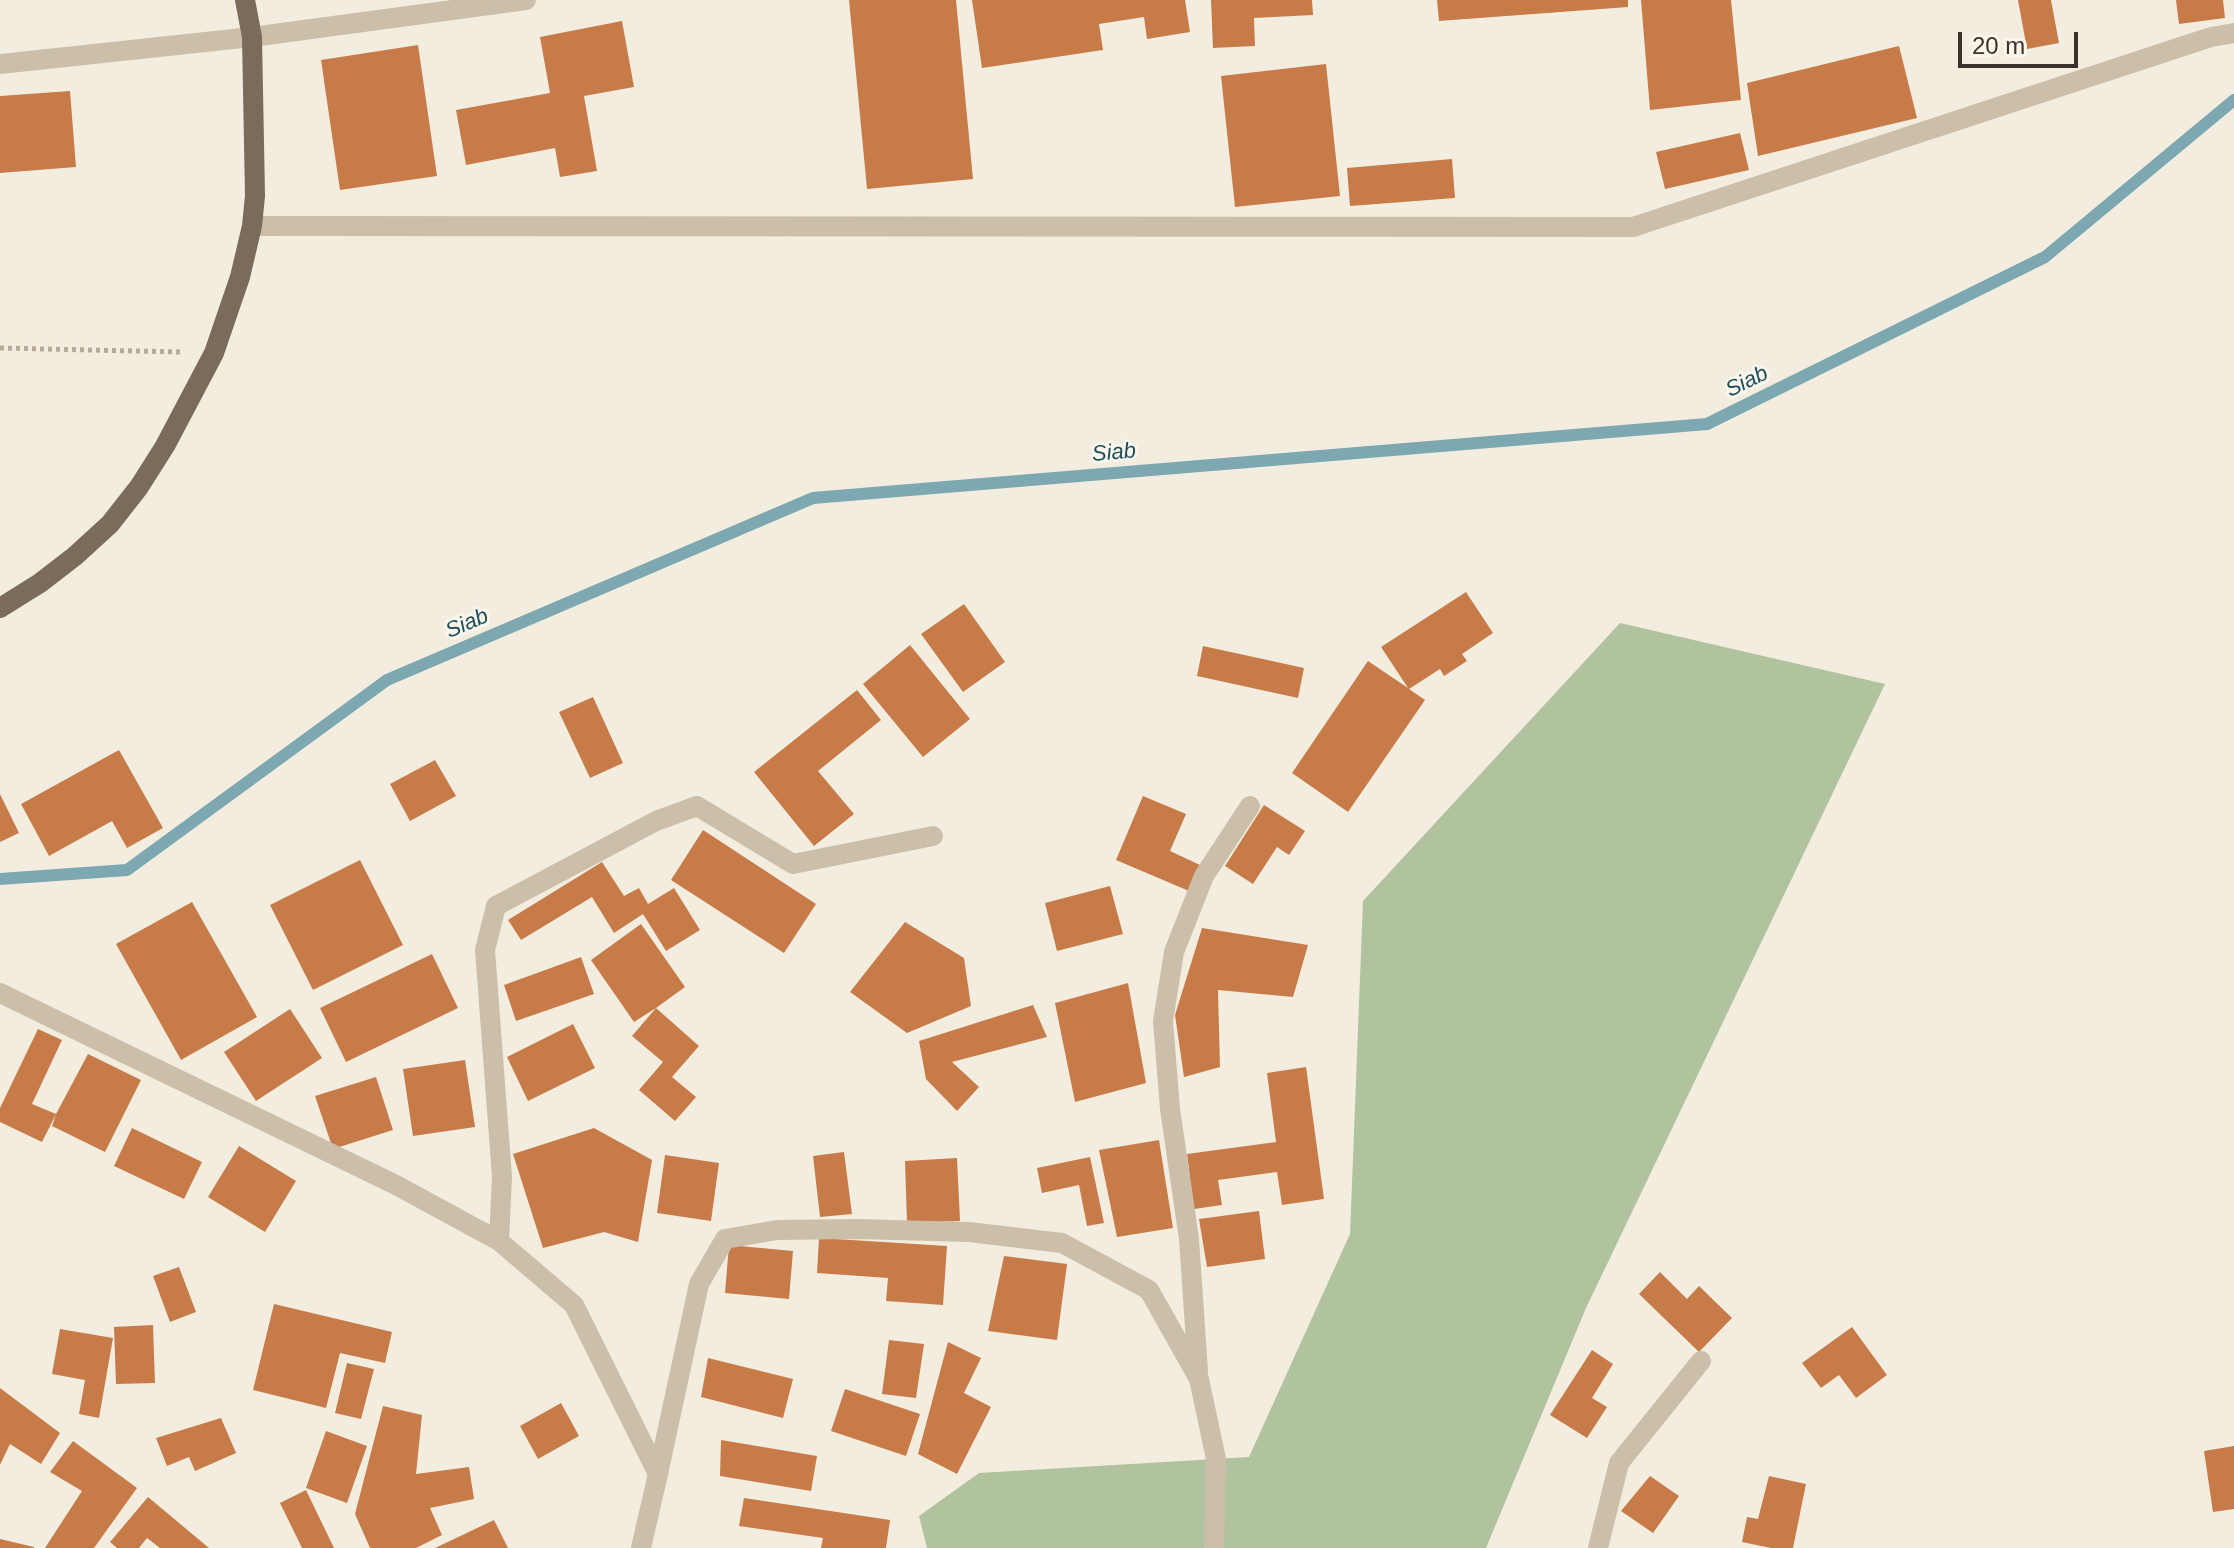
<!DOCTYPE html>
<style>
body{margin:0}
#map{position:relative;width:2234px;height:1548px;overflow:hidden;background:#f3eddf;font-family:Arial,sans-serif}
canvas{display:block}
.scale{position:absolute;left:1958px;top:32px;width:120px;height:36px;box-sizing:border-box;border:4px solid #39312a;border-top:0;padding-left:10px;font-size:24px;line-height:28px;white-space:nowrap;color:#39312a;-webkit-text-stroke:6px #faf6ec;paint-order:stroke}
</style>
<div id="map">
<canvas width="2234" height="1548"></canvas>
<div class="scale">20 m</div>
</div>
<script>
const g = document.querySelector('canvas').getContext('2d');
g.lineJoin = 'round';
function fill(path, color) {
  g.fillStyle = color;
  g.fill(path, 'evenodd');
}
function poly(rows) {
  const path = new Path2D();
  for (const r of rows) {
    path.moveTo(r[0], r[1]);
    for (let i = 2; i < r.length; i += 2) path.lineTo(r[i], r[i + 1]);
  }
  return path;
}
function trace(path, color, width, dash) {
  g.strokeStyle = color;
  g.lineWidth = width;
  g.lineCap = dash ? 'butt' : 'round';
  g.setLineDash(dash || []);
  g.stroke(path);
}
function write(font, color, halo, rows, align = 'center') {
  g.font = font + ' Arial,sans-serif';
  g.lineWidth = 6;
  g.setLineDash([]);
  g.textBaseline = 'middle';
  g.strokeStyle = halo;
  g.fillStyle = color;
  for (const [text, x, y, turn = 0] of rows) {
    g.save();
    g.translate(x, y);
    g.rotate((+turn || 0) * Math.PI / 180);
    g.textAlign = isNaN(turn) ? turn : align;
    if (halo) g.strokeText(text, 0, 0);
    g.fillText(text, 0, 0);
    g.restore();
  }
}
fill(poly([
 [1620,623,1885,684,1586,1308,1486,1548,927,1548,919,1516,979,1473,1249,1457,1350,1234,1363,901]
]), '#b1c39e');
trace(poly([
 [0,879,127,870,387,680,813,498,1707,424,2045,257,2234,100]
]), '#7da7b1', 12);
fill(poly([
 [849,0,956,0,973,179,867,189],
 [972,0,1185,0,1190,32,1147,39,1144,17,1099,24,1103,50,982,68],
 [1211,0,1312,0,1313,15,1254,18,1255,46,1213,48],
 [1437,0,1628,0,1628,7,1439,21],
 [1641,0,1731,0,1741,100,1650,110],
 [2018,0,2051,0,2059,43,2027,49],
 [2176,0,2223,0,2225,18,2179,24],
 [622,21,634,87,584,96,597,171,560,177,555,148,466,165,456,110,550,93,540,37],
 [418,45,437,176,340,190,321,60],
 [1899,46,1917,118,1758,156,1747,83],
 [1326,64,1340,196,1235,207,1221,76],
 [70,91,76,167,0,173,0,96],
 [1740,133,1749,170,1665,189,1656,152],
 [1452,159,1455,198,1350,206,1347,168],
 [1466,592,1493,633,1462,654,1467,661,1444,676,1440,669,1409,689,1425,700,1348,812,1292,773,1368,661,1408,688,1381,647],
 [964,604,1005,662,963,692,921,634],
 [910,645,970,719,923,757,863,684],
 [1203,646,1304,668,1298,698,1197,676],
 [857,690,881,720,818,771,854,814,814,846,754,772],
 [593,697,623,763,590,778,559,712],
 [119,750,163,828,127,848,112,821,49,856,21,804],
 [435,760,456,796,410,821,390,784],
 [0,794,19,833,0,842],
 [1143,796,1186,814,1170,851,1200,865,1189,891,1116,860],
 [1264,805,1305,831,1289,855,1277,847,1253,884,1225,866],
 [703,830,816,904,784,953,671,880],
 [360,860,403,945,313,990,270,905],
 [602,862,624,896,639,888,648,904,674,888,700,930,666,951,643,914,614,933,592,897,521,940,508,920],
 [1110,886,1123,934,1057,951,1045,903],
 [192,902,257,1017,181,1060,116,944],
 [905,922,964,958,971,1006,907,1033,850,992],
 [641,924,685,987,656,1008,699,1046,672,1077,696,1097,675,1121,639,1090,663,1062,632,1036,656,1008,634,1022,591,960],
 [1202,928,1308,945,1293,997,1218,990,1220,1067,1184,1077,1175,1015],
 [432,954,458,1008,346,1062,320,1008],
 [581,957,594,994,516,1021,504,985],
 [1128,983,1146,1083,1075,1102,1055,1003],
 [1033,1005,1047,1037,952,1062,979,1087,957,1111,926,1079,919,1041],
 [290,1009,322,1058,256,1101,224,1052],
 [573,1024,595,1068,528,1101,507,1057],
 [38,1029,62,1040,32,1104,56,1114,88,1054,141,1080,105,1152,52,1126,56,1114,42,1142,0,1122,0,1108],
 [465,1060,475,1127,413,1136,403,1069],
 [1306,1067,1324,1199,1282,1205,1277,1172,1218,1180,1222,1205,1194,1209,1187,1154,1276,1142,1267,1073],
 [376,1077,393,1130,333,1149,315,1096],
 [132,1128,202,1162,184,1199,114,1166],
 [594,1128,652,1160,638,1242,604,1232,543,1248,513,1154],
 [1159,1140,1173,1228,1117,1237,1099,1150],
 [239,1146,296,1181,265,1232,208,1197],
 [844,1152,852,1214,820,1217,813,1156],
 [665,1155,719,1163,711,1221,657,1213],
 [1090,1157,1104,1223,1087,1226,1079,1185,1042,1193,1037,1168],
 [957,1158,960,1221,907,1223,905,1161],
 [1259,1211,1265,1259,1207,1267,1199,1219],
 [819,1238,947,1246,943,1305,886,1301,888,1278,817,1273],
 [729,1245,793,1251,789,1299,725,1293],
 [1004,1256,1067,1264,1057,1340,988,1331],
 [179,1267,196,1312,170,1322,153,1276],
 [1660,1272,1687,1299,1699,1286,1732,1318,1699,1352,1639,1294],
 [274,1304,392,1332,385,1363,340,1353,326,1408,253,1390],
 [153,1325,155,1383,116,1384,114,1327],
 [1852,1327,1887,1375,1856,1398,1839,1375,1821,1388,1802,1363],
 [60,1329,113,1338,99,1418,79,1414,85,1380,52,1374],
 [889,1340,924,1344,916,1398,882,1394],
 [948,1342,981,1358,964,1393,991,1407,957,1474,918,1454],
 [1592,1350,1613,1364,1592,1398,1607,1407,1587,1438,1550,1415],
 [708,1358,793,1379,783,1418,701,1397],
 [347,1363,374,1369,361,1419,335,1413],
 [0,1388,60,1433,41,1464,10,1444,0,1465],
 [845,1389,920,1414,906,1456,831,1431],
 [561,1403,579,1436,538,1459,520,1426],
 [383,1406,422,1415,416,1474,469,1467,474,1499,430,1508,442,1535,416,1548,370,1548,355,1514],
 [221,1418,236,1453,195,1471,189,1457,167,1466,156,1438],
 [326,1431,367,1446,347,1503,306,1488],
 [721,1440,817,1456,811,1491,720,1476],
 [73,1441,137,1488,94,1548,45,1548,82,1491,50,1472],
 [2234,1446,2234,1509,2213,1512,2204,1451],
 [1650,1476,1679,1496,1653,1533,1621,1511],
 [1769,1476,1806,1484,1793,1548,1771,1548,1742,1542,1747,1517,1758,1519],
 [306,1490,334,1548,302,1548,280,1503],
 [148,1497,209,1548,160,1548,147,1538,139,1548,117,1548,110,1542],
 [744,1498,890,1520,886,1548,821,1548,823,1538,739,1526],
 [494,1520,508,1548,435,1548],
 [0,1539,34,1547,34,1548,0,1548]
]), '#c77b49');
trace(poly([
 [0,348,181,352]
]), '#b8a994', 5, [4, 4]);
trace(poly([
 [0,64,252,37,526,0],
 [252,226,1633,227,2211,37,2234,33],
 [0,993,396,1185,499,1241,574,1305,658,1474,641,1548],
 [499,1241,502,1177,485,950,496,906,656,821,697,806,793,864,933,836],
 [1198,1371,1189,1239,1170,1109,1163,1021,1174,952,1204,876,1250,806],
 [658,1474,699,1284,725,1239,777,1230,857,1229,969,1232,1062,1243,1149,1290,1199,1379,1216,1459,1214,1548],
 [1598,1548,1619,1463,1701,1361]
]), '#ccbfaa', 20);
trace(poly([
 [0,608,40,583,75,556,110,524,139,487,165,446,214,353,240,277,252,226,255,196,252,37,245,0]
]), '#7b6b5b', 20);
write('italic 22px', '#1e4e5c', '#faf6ec', [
 ["Siab",1747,382,-26],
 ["Siab",1114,453,-5],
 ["Siab",467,624,-23]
]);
</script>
